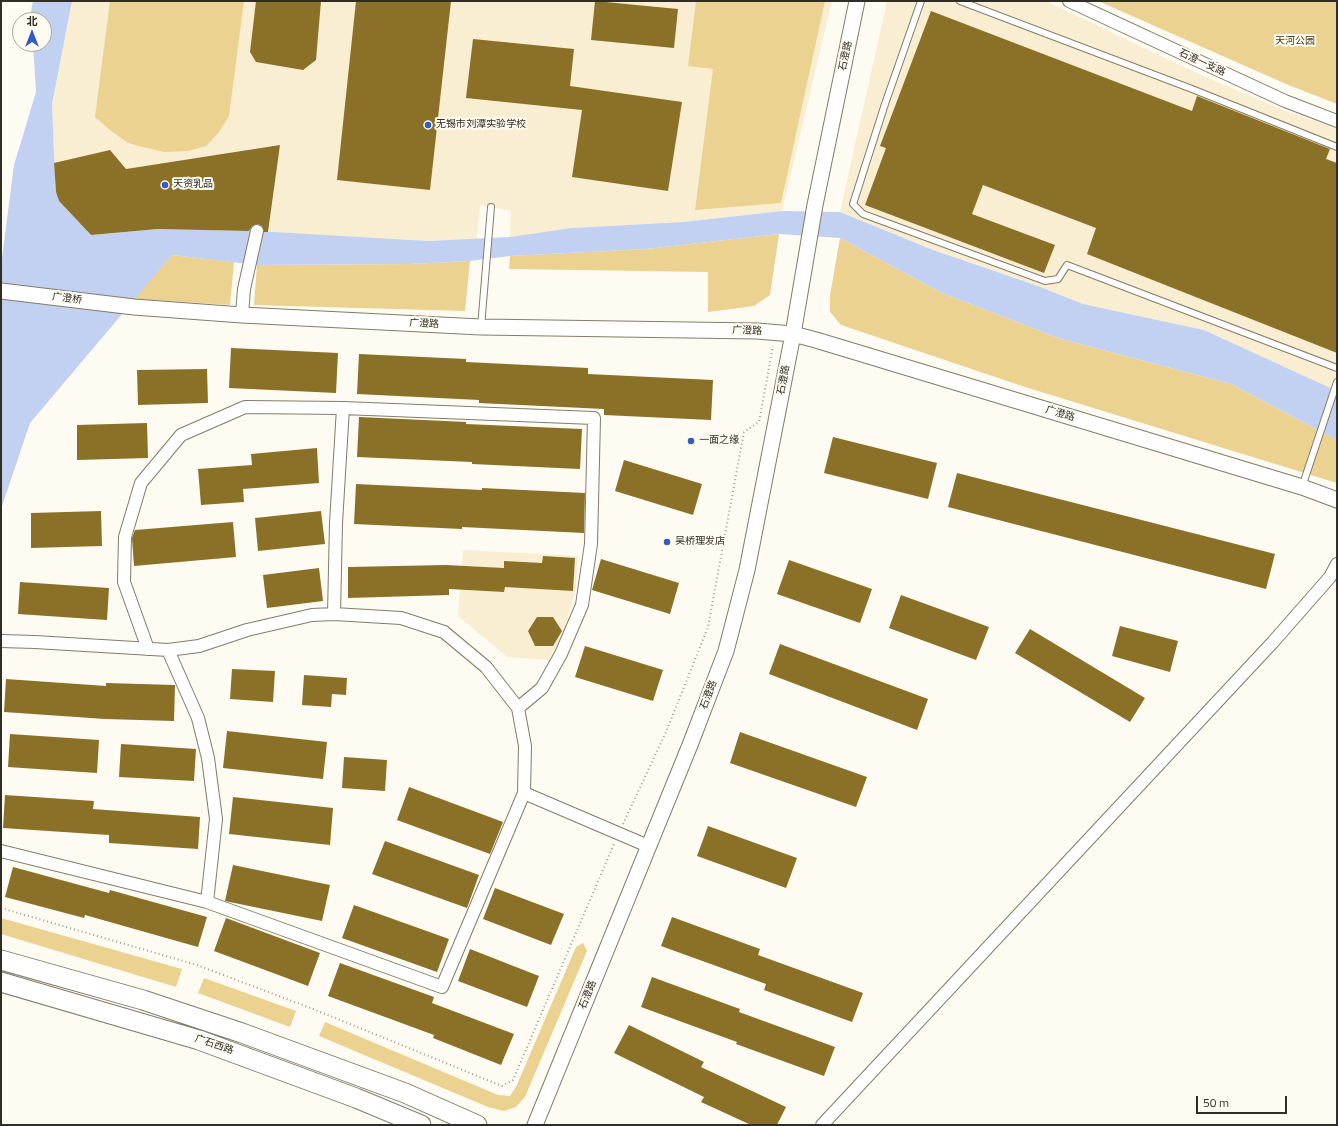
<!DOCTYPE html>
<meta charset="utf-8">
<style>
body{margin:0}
#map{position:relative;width:1338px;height:1126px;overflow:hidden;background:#fefbf2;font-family:"Titillium Web","Noto Sans SC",sans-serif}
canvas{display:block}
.frame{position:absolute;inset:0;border:2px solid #302d25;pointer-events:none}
.north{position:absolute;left:12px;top:12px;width:40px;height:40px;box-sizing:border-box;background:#fefbf2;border:1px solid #aca9a0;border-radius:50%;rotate:0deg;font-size:11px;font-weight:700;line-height:16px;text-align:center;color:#302d25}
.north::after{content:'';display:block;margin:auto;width:14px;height:18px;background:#325aca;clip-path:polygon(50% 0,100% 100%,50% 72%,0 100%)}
.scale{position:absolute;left:1196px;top:1096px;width:91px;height:18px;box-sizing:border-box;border:2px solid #302d25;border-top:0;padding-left:5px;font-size:12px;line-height:14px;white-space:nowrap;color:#302d25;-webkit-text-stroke:3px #fefbf2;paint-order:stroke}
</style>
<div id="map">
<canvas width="1338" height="1126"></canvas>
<div class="frame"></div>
<div class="north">北</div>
<div class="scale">50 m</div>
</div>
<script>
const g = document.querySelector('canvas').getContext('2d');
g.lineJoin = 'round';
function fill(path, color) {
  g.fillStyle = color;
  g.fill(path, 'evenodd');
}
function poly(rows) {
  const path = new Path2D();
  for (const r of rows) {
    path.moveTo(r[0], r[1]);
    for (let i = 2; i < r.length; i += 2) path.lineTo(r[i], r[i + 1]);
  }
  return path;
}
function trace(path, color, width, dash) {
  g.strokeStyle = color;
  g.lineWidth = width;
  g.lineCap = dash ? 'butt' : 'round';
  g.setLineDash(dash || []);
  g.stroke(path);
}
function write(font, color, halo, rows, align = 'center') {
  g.font = font + ' "Titillium Web","Noto Sans SC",sans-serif';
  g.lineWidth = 4;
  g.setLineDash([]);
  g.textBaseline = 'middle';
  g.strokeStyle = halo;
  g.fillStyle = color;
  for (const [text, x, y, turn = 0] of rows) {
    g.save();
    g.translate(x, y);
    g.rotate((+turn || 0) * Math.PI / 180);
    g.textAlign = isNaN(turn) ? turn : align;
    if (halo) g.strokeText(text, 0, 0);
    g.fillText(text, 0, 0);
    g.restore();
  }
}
fill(poly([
 [72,1,832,1,782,211,683,222,571,228,510,237,511,211,480,205,477,239,428,241,268,232,280,145,126,169,54,163,52,104],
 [887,1,1046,1,1199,74,1281,109,1337,129,1337,391,1204,330,1083,304,1038,286,933,250,840,212],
 [463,550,578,556,575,592,564,630,549,660,507,657,458,616]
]), '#f9eed2');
fill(poly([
 [110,1,244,1,229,116,219,132,206,146,188,151,164,152,143,147,128,143,110,130,95,117],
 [696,1,825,1,781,203,695,210,713,69,688,66],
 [1098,1,1337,1,1337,104,1286,84],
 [779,234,770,295,754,306,708,312,708,272,509,269,510,256,646,249],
 [840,238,942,293,1061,339,1231,384,1337,440,1337,483,1022,386,841,325,830,312,830,295],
 [172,255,234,262,230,305,134,299],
 [470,261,465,311,254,305,257,265,410,264],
 [1,918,182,969,176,987,1,934],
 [583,943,587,951,525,1097,516,1107,504,1111,488,1107,319,1036,325,1022,498,1095,510,1096,516,1087,576,947],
 [204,978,296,1011,290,1027,198,993]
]), '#ebd291');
fill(poly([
 [33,1,72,1,52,104,55,178,56,192,59,201,91,235,158,229,257,231,428,241,510,237,571,228,683,222,782,211,840,212,933,250,1038,286,1083,304,1204,330,1337,391,1337,440,1231,384,1061,339,942,293,840,238,779,234,646,249,510,256,470,261,410,264,257,265,172,255,30,423,1,509,1,266,14,165,36,92,33,44,44,44,44,20,32,20,31,11]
]), '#c2d1f1');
fill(poly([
 [256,1,321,1,316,60,303,70,256,62,250,52],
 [356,1,451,1,430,190,337,180],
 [595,1,678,9,674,48,591,40],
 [931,11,1192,111,1197,96,1330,149,1326,159,1337,163,1337,353,1087,254,1096,228,983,185,972,214,1055,245,1044,273,865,205,886,148,880,146],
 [473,39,574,49,570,86,682,102,668,191,572,177,582,110,466,98],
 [280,145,268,232,264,232,262,226,258,224,252,226,249,231,158,229,91,235,59,201,56,192,54,163,110,150,126,169],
 [231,348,338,353,336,393,229,388],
 [359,354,466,359,466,362,588,368,588,374,713,380,711,420,604,415,604,409,479,403,479,400,357,394],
 [207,369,208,403,138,405,137,370],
 [359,417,466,422,466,424,582,429,580,469,472,464,472,462,357,457],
 [147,423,148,458,77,460,77,425],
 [833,437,937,463,928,499,824,473],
 [317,448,319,483,243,489,244,502,201,505,198,469,252,465,251,454],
 [624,460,702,484,693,515,615,491],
 [957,473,1275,554,1266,589,948,507],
 [356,484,482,490,482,488,585,493,584,533,462,527,462,529,354,524],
 [101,511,102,546,31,548,31,513],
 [321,511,325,544,258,551,255,518],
 [233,522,236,557,134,566,132,538,135,530],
 [543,556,575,558,573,591,505,587,504,592,449,589,449,595,348,598,348,567,446,565,504,568,504,561,542,563],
 [601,559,679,583,670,614,592,590],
 [789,560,872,589,860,623,777,594],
 [319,568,323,601,267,608,263,575],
 [20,582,109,588,107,620,18,614],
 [901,595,989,627,976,660,889,628],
 [537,617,553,617,562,631,553,646,535,646,528,631],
 [1120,626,1178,641,1170,672,1112,656],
 [1030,629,1145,698,1130,722,1015,653],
 [780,644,928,699,917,730,769,674],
 [585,646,663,670,653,701,575,677],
 [232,669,275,671,273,702,230,699],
 [304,675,347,678,346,695,332,694,331,707,302,705],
 [6,679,106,686,106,683,175,685,174,721,105,719,4,712],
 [227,731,327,742,323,779,223,768],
 [740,732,867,777,856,807,730,763],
 [10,734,99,740,97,773,8,767],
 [121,744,196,749,194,781,119,777],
 [344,757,387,760,385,791,342,788],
 [409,787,503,822,490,854,397,820],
 [5,795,94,801,93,809,200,817,198,849,109,843,109,835,3,828],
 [233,797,333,808,330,845,229,834],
 [708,826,797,858,786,888,697,856],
 [385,841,479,875,467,908,372,874],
 [233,865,330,885,322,921,225,901],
 [13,867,109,893,110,890,207,917,198,947,85,915,84,918,5,897],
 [495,888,564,914,551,945,483,919],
 [354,905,449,939,437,972,342,938],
 [672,917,760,949,758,955,863,993,852,1022,764,990,766,984,661,946],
 [226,918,320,953,308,986,214,951],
 [470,949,539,976,527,1007,458,981],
 [340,963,434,997,432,1003,514,1034,501,1065,433,1038,434,1035,328,996],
 [652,977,740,1009,739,1012,835,1047,824,1076,736,1044,737,1042,641,1007],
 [629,1025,704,1062,701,1067,786,1107,777,1125,751,1125,701,1102,704,1097,614,1053]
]), '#8b7128');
const service = poly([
 [921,1,885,104,853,204,863,214,1045,281,1058,279,1067,265,1337,368],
 [960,1,1192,89,1337,147],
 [481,327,491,207],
 [1302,487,1337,382]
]);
const minor = poly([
 [1069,1,1285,101,1337,121],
 [242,315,244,289,257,231],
 [343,408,594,418,591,544,582,605,561,654,542,688,518,708],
 [1,641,35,642,168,650,199,646,247,630,312,615,334,614,401,618,444,632,486,667,518,708,525,746,524,793,648,846],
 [148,649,124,582,125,537,141,483,181,435,245,407,343,408,336,523,334,614],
 [1,851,207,902,216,819,208,758,198,718,168,650],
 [207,902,442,987,524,793],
 [822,1125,1273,642,1330,577,1337,564]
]);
const tertiary = poly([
 [1,291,134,307,242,315,481,327,757,331,793,334,816,340,1302,487,1337,500],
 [535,1125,690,745,726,651,747,570,793,334,815,205,857,1]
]);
const primary = poly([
 [1,960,143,1000,242,1033,405,1093,477,1125],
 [1,982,199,1040,356,1098,421,1125]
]);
trace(service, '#837c69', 8);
trace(minor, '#837c69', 14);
trace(tertiary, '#837c69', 17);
trace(primary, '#837c69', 21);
trace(poly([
 [623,824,666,732,708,627,744,432,759,422,773,346],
 [1,908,197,965,313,1009,502,1086,513,1080,614,844]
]), '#a09d95', 2, [1, 3]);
trace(service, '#fff', 6);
trace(minor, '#fff', 12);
trace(tertiary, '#fff', 15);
trace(primary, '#fff', 19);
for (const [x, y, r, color] of [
 [428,125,4,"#325aca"],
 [165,185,4,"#325aca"],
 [691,441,4,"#325aca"],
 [667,542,4,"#325aca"]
]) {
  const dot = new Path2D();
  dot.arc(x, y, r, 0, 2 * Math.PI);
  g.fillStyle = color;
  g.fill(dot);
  trace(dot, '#fefbf2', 1.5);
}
write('10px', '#483a11', '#fefbf2', [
 ["天河公园",1295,42]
]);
write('10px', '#302d25', '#fefbf2', [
 ["石澄路",846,56,-78],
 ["石澄一支路",1202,63,25],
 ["广澄桥",67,299,7],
 ["广澄路",424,324,3],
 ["广澄路",747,331,2],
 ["石澄路",784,380,-79],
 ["广澄路",1060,414,17],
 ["石澄路",709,695,-69],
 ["石澄路",588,995,-68],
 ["广石西路",214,1045,19]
]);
write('10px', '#302d25', '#fefbf2', [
 ["无锡市刘潭实验学校",436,125],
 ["天资乳品",173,185],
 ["一面之缘",699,441],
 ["吴桥理发店",675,542]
], 'left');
</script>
